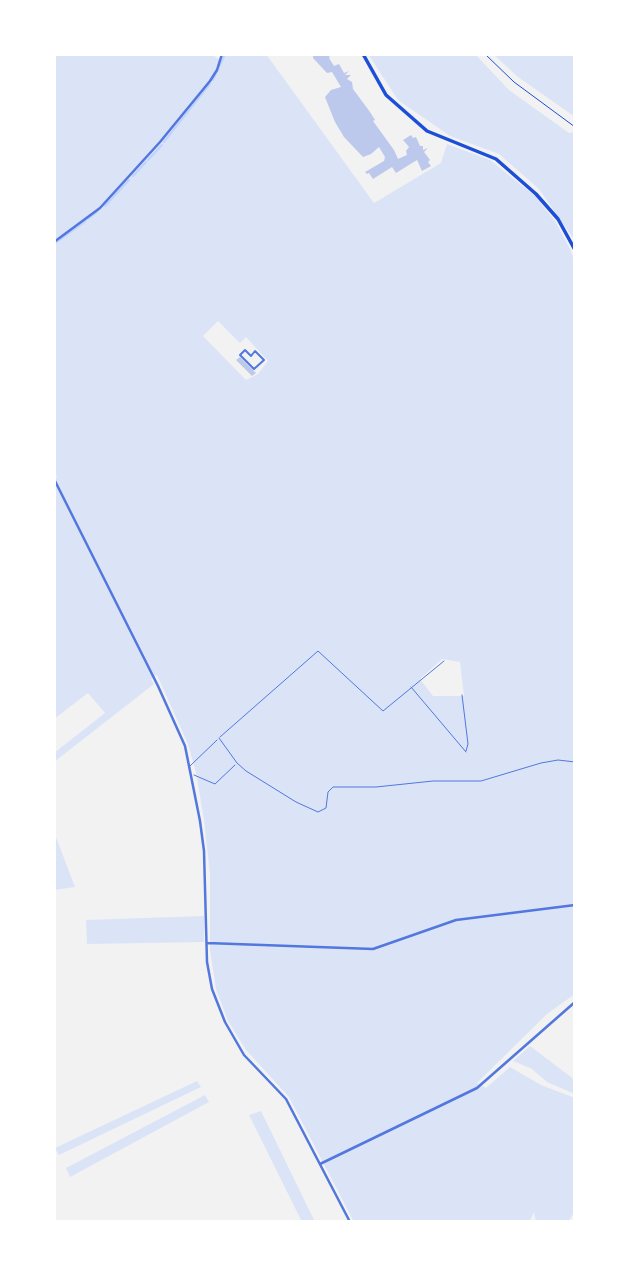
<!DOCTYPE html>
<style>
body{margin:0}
#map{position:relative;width:629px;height:1276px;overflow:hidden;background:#f2f2f2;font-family:"Fira Sans",sans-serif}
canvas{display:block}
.frame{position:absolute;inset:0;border:56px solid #fff;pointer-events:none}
</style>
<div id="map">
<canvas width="629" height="1276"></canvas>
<div class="frame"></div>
</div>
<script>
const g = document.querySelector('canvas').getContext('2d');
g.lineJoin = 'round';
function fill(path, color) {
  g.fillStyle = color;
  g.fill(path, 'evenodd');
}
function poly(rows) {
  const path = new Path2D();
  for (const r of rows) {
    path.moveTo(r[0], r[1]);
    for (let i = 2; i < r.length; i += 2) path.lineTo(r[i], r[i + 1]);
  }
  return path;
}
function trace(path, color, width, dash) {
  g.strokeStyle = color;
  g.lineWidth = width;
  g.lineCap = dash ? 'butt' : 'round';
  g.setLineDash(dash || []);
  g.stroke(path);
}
fill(poly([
 [54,54,210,54,219,59,224,54,266,54,374,203,441,163,447,144,490,160,535,196,555,221,570,249,575,263,575,994,547,1014,477,1083,486,1088,510,1067,541,1085,575,1098,575,1211,568,1222,536,1222,534,1212,529,1222,354,1222,289,1097,246,1050,228,1021,216,989,210,950,210,874,204,820,196,773,188,744,157,675,151,679,154,684,54,762,54,753,105,713,88,693,54,719,54,479,57,477,54,472],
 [218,321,240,343,246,337,268,361,258,374,246,380,203,336],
 [442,659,460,662,464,696,433,696,420,679],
 [368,54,475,54,509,90,569,133,574,132,575,241,539,189,499,154,450,136,398,100],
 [493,54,575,54,575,117,518,77],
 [54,832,75,887,54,890],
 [204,916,204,942,87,944,86,920],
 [530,1046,575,1080,575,1094,547,1082,532,1069,513,1061],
 [197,1081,201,1087,59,1155,55,1148],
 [205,1095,209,1102,70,1177,66,1168],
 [261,1111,315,1222,302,1222,249,1115]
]), '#dbe4f7');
trace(poly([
 [213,80,225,54],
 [164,142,210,84],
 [148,160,162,145],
 [133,176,146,162],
 [105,206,129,180],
 [88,219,97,212],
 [54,244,86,221]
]), '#bfd3fe', 2);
fill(poly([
 [313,54,326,54,330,57,329,58,334,66,339,64,344,73,349,71,345,75,351,75,347,79,352,82,353,89,370,112,375,120,373,121,394,150,398,159,407,155,406,151,409,147,403,140,411,135,413,138,416,137,420,146,423,146,423,150,428,148,424,152,430,160,428,162,431,166,422,171,417,160,396,173,392,167,373,179,369,173,367,174,365,172,384,161,385,157,379,147,371,154,363,157,344,137,335,122,325,97,331,90,341,87,332,72,327,73,313,58],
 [240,357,256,373,252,376,236,360]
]), '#bdc9ec');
trace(poly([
 [485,54,514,82,575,127]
]), '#1d4ed8', 1);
trace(poly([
 [411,687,466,752],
 [462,695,468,744,466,751],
 [220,737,318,651,383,711,444,661],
 [219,738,237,763,246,771,296,802,318,812,326,808,328,792,333,787,376,787,433,781,481,781,541,763,558,760,575,762],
 [190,766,217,740],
 [194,775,215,784,235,765]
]), '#5277de', 1);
trace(poly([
 [245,350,251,356,255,351,264,360,254,369,240,355,245,350]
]), '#5277de', 2);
trace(poly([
 [216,54,219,54],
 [54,242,100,208,160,142,210,81,217,70,222,54],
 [54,479,158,686,185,746,200,821,204,851,207,962,212,989,225,1022,244,1055,286,1099,350,1222],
 [207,943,373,949,456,920,575,905],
 [320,1164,477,1088,575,1002]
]), '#5277de', 2.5);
trace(poly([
 [363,54,386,95,427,131,496,159,536,194,558,219,575,250]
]), '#1d4ed8', 3.5);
</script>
